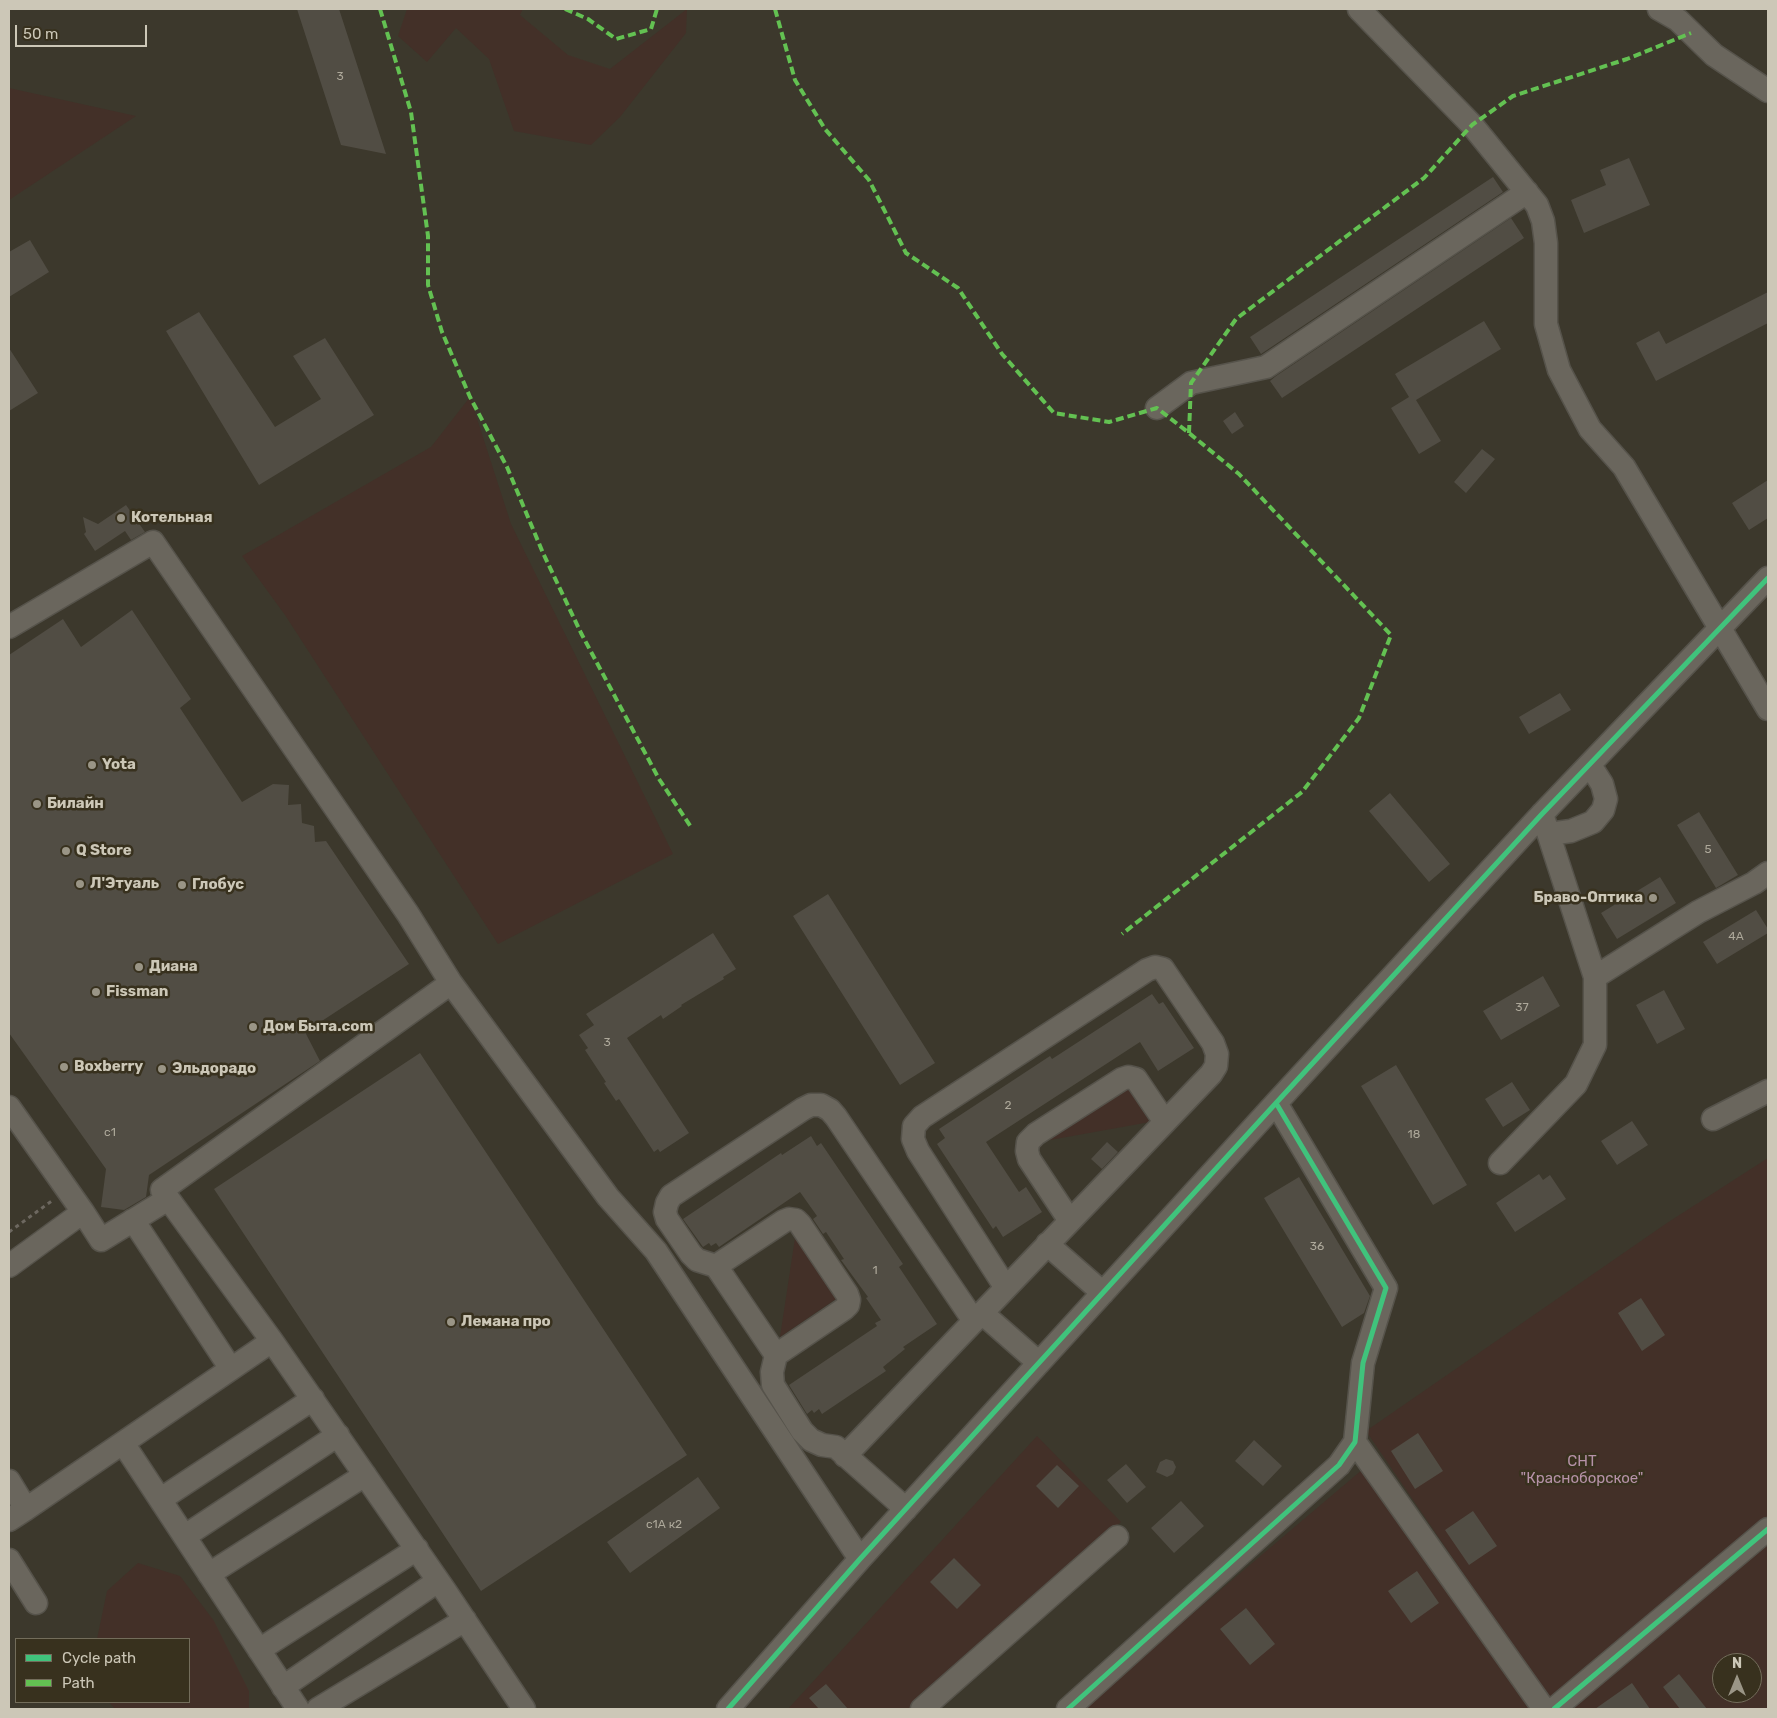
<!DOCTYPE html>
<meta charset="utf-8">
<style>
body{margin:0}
#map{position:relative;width:1777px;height:1718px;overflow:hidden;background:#3c382c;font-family:Rubik,sans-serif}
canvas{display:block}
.frame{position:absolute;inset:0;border:10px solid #ccc7b7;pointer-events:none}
.legend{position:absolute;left:15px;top:1638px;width:175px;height:65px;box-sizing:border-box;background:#38311e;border:1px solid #736d5b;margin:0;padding:6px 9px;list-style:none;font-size:15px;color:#ccc7b7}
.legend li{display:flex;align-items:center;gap:10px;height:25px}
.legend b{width:25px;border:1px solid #736d5b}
.north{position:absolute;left:1712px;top:1653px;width:50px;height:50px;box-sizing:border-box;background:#38311e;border:1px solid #736d5b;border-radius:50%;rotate:0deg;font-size:14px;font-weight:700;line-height:20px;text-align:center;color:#ccc7b7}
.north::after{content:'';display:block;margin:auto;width:18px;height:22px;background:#9a9586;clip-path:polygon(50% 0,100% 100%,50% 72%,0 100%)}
.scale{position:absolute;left:15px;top:25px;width:132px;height:22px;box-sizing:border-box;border:2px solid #ccc7b7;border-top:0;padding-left:6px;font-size:15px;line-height:18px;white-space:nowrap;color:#ccc7b7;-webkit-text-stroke:4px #38311e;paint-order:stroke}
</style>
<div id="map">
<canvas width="1777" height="1718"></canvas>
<div class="frame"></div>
<ul class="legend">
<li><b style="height:6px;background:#40c37c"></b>Cycle path</li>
<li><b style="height:6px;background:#63c152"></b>Path</li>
</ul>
<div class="north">N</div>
<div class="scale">50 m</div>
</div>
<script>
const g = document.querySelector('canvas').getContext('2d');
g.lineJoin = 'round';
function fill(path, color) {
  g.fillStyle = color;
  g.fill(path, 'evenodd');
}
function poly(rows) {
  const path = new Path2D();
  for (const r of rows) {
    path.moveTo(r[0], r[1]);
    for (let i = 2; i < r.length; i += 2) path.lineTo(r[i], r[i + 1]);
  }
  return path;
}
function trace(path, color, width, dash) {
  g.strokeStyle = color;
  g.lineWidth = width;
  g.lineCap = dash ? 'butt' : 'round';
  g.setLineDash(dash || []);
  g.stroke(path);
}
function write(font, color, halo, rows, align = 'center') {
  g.font = font + ' Rubik,sans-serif';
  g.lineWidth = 5;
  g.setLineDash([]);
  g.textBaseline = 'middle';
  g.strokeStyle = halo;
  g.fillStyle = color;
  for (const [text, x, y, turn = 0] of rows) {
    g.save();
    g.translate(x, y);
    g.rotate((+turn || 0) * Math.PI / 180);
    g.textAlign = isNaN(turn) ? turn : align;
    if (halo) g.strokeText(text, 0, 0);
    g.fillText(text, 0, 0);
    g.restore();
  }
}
fill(poly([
 [407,9,523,9,520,15,568,55,610,69,687,9,686,33,620,117,591,145,514,131,489,59,456,28,427,62,398,36],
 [9,88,136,116,9,200],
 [470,397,511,524,673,854,498,944,285,615,242,556,431,447],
 [1126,1085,1150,1122,1039,1142],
 [1768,1158,1768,1520,1549,1699,1366,1431,1667,1223],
 [795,1238,836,1299,780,1337],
 [1037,1436,1121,1522,911,1709,788,1709],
 [1363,1469,1535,1709,1080,1709],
 [1768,1534,1768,1709,1563,1709],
 [1722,1663,1752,1663,1752,1693,1722,1693],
 [138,1563,180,1576,214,1621,249,1691,249,1709,115,1709,109,1702,189,1702,189,1639,97,1639,107,1591]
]), '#433028');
fill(poly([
 [297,9,339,9,386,154,341,145],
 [1629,158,1650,205,1584,233,1571,200,1606,185,1600,170],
 [1493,177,1503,192,1261,354,1250,337],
 [1511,218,1524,238,1282,398,1270,381,1276,376],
 [30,240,49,272,9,297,9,252],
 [1768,292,1768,323,1656,381,1636,343,1659,331,1666,344],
 [199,312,275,427,321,399,293,356,325,338,374,415,259,485,166,331],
 [1484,321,1501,349,1416,400,1441,441,1419,454,1391,408,1409,397,1395,374],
 [9,348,38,393,9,411],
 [1235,412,1244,426,1232,434,1223,421],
 [1482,449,1495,459,1466,493,1454,482],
 [1768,480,1768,518,1749,530,1732,503],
 [126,505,145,532,131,540,125,531,95,551,84,534,86,532,83,517,98,524],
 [132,610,191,699,180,708,242,802,273,784,289,785,288,805,301,804,302,823,314,826,315,842,326,841,409,964,305,1032,320,1061,149,1175,146,1197,124,1210,101,1207,106,1169,9,1033,9,655,63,619,81,647],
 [1560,693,1571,710,1529,734,1519,717],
 [1390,793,1450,864,1429,882,1369,811],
 [1699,812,1738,875,1716,888,1677,825],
 [1660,877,1676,903,1617,939,1601,913],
 [828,894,935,1063,900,1085,793,916],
 [1756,910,1768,929,1768,933,1717,964,1703,942],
 [713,933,736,969,723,977,724,979,681,1005,682,1006,663,1019,661,1015,627,1038,689,1133,660,1152,658,1149,654,1152,619,1099,616,1101,604,1083,606,1082,585,1050,588,1048,579,1035,594,1025,586,1014],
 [1543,976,1560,1006,1501,1040,1483,1011],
 [1664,990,1685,1029,1657,1044,1636,1005],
 [1152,994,1159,1004,1163,1002,1194,1048,1158,1071,1140,1042,986,1142,1019,1192,1026,1187,1042,1212,1003,1237,996,1226,993,1229,937,1144,945,1138,939,1129,1050,1056,1052,1059],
 [420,1053,687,1455,481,1591,214,1189],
 [1396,1065,1467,1185,1433,1205,1361,1086],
 [1512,1082,1530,1110,1503,1127,1485,1099],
 [1632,1121,1648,1145,1617,1165,1601,1141],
 [811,1136,817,1146,821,1143,903,1264,899,1267,937,1324,903,1347,905,1349,883,1367,886,1371,822,1414,819,1409,814,1413,812,1410,807,1414,789,1385,877,1326,875,1323,881,1320,866,1298,868,1297,841,1260,844,1259,826,1232,823,1234,813,1219,817,1216,800,1192,719,1247,716,1243,711,1246,709,1243,703,1247,683,1219,781,1153,782,1155],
 [1107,1142,1118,1152,1102,1169,1091,1159],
 [1539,1174,1543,1180,1550,1175,1566,1199,1515,1232,1496,1203],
 [1299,1177,1370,1296,1364,1313,1342,1327,1264,1198],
 [1641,1298,1665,1335,1642,1351,1618,1313],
 [1418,1433,1443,1471,1415,1489,1391,1451],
 [1254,1440,1282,1466,1263,1486,1235,1461],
 [1166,1459,1173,1461,1176,1467,1173,1474,1167,1477,1156,1472,1160,1462],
 [1126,1464,1146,1487,1127,1503,1107,1480],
 [1057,1465,1079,1486,1058,1508,1036,1486],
 [698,1477,720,1508,630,1573,607,1542],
 [1181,1501,1204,1526,1174,1553,1151,1528],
 [1473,1511,1497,1546,1469,1565,1445,1530],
 [954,1558,981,1585,957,1609,930,1582],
 [1417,1571,1439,1603,1411,1623,1388,1591],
 [1246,1608,1275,1644,1250,1665,1220,1629],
 [1679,1674,1707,1709,1680,1709,1663,1687],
 [1632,1683,1650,1709,1595,1709],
 [826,1684,848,1709,819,1709,809,1698]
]), '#514d44');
const minor = poly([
 [1359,9,1472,125,1537,205,1543,221,1546,243,1546,324,1559,370,1590,429,1624,467,1768,709],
 [1659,9,1678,20,1714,55,1768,91],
 [1157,408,1191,383,1266,367,1527,192],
 [9,627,153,542,408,914,451,983,162,1190,272,1341,26,1509],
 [1542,814,1595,977,1698,912,1754,883,1768,873],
 [1549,834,1571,831,1593,822,1603,810,1606,799,1602,784,1595,773,1587,767],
 [451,983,608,1197,656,1251,860,1559],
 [9,1107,83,1212,9,1266],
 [1713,1119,1768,1091],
 [1500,1163,1576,1084,1595,1045,1595,977],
 [83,1212,101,1240,168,1199],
 [133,1220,231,1369],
 [1070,1221,1029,1159,1027,1151,1028,1142,1036,1134,1122,1079,1128,1077,1136,1079,1165,1122],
 [1047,1244,1103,1293],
 [716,1266,784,1221,789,1219,796,1220,800,1224,847,1294,849,1300,848,1305,844,1309,776,1355],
 [982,1313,1211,1074,1216,1066,1217,1054,1213,1043,1163,969,1155,967,1147,970,922,1117,914,1126,913,1139,918,1151,1006,1288],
 [272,1341,446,1592,524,1709],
 [1355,1442,1544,1709],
 [123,1443,298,1709],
 [845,1456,974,1321],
 [9,1481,26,1509,9,1520],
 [161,1499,313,1399],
 [906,1509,836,1447,822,1445,811,1440,802,1431,773,1385,772,1372,776,1355,716,1266,697,1260,691,1254,667,1219,665,1212,667,1203,671,1196,803,1109,811,1105,821,1105,830,1110,836,1117,974,1321,982,1313,1039,1363],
 [185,1536,338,1435],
 [9,1560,36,1603],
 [209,1574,365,1475],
 [259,1650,417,1549],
 [283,1687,438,1581],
 [318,1709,465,1620],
 [728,1709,860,1559,1276,1103,1542,814,1768,578],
 [922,1709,1117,1537],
 [1068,1709,1339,1465,1355,1442,1363,1363,1386,1288,1276,1103],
 [1554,1709,1768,1529]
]);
trace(minor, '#56534b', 25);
trace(poly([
 [9,1232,53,1200]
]), '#6d6860', 3, [4, 4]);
trace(minor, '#6a665d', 22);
trace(poly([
 [380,9,411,112,428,236,428,285,442,332,470,397,507,467,543,553,581,633,659,779,691,827],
 [565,9,588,19,616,39,651,29,657,9],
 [775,9,795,80,825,129,869,180,906,253,958,288,1002,354,1054,413,1109,422,1157,408,1189,433,1239,474,1391,635,1359,718,1302,792,1122,934],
 [1189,433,1191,383,1236,319,1424,178,1472,125,1513,96,1627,59,1691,33]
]), '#63c152', 4, [8, 4]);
trace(poly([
 [728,1709,860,1559,1276,1103,1542,814,1768,578],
 [1068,1709,1339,1465,1355,1442,1363,1363,1386,1288,1276,1103],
 [1554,1709,1768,1529]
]), '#40c37c', 5);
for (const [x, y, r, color] of [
 [121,518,5,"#9a9586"],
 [92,765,5,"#9a9586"],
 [37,804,5,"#9a9586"],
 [66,851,5,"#9a9586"],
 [80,884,5,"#9a9586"],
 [182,885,5,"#9a9586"],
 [1653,898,5,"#9a9586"],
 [139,967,5,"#9a9586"],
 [96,992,5,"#9a9586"],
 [253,1027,5,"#9a9586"],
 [64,1067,5,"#9a9586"],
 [162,1069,5,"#9a9586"],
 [451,1322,5,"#9a9586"]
]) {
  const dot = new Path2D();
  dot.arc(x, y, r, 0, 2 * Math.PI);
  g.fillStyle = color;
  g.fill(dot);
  trace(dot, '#38311e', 2);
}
write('12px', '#ada89a', null, [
 ["3",340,77],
 ["5",1708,850],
 ["4А",1736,937],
 ["37",1522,1008],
 ["3",607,1043],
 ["2",1008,1106],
 ["с1",110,1133],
 ["18",1414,1135],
 ["36",1317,1247],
 ["1",875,1271],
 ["с1А к2",664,1525]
]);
write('bold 15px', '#ccc7b7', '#38311e', [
 ["Котельная",131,518],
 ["Yota",102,765],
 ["Билайн",47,804],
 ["Q Store",76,851],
 ["Л'Этуаль",90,884],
 ["Глобус",192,885],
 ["Браво-Оптика",1643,898,"right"],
 ["Диана",149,967],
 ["Fissman",106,992],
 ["Дом Быта.com",263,1027],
 ["Boxberry",74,1067],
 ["Эльдорадо",172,1069],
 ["Лемана про",461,1322]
], 'left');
write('15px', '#b692a8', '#38311e', [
 ["СНТ",1582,1462],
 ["\"Красноборское\"",1582,1479]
]);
</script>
